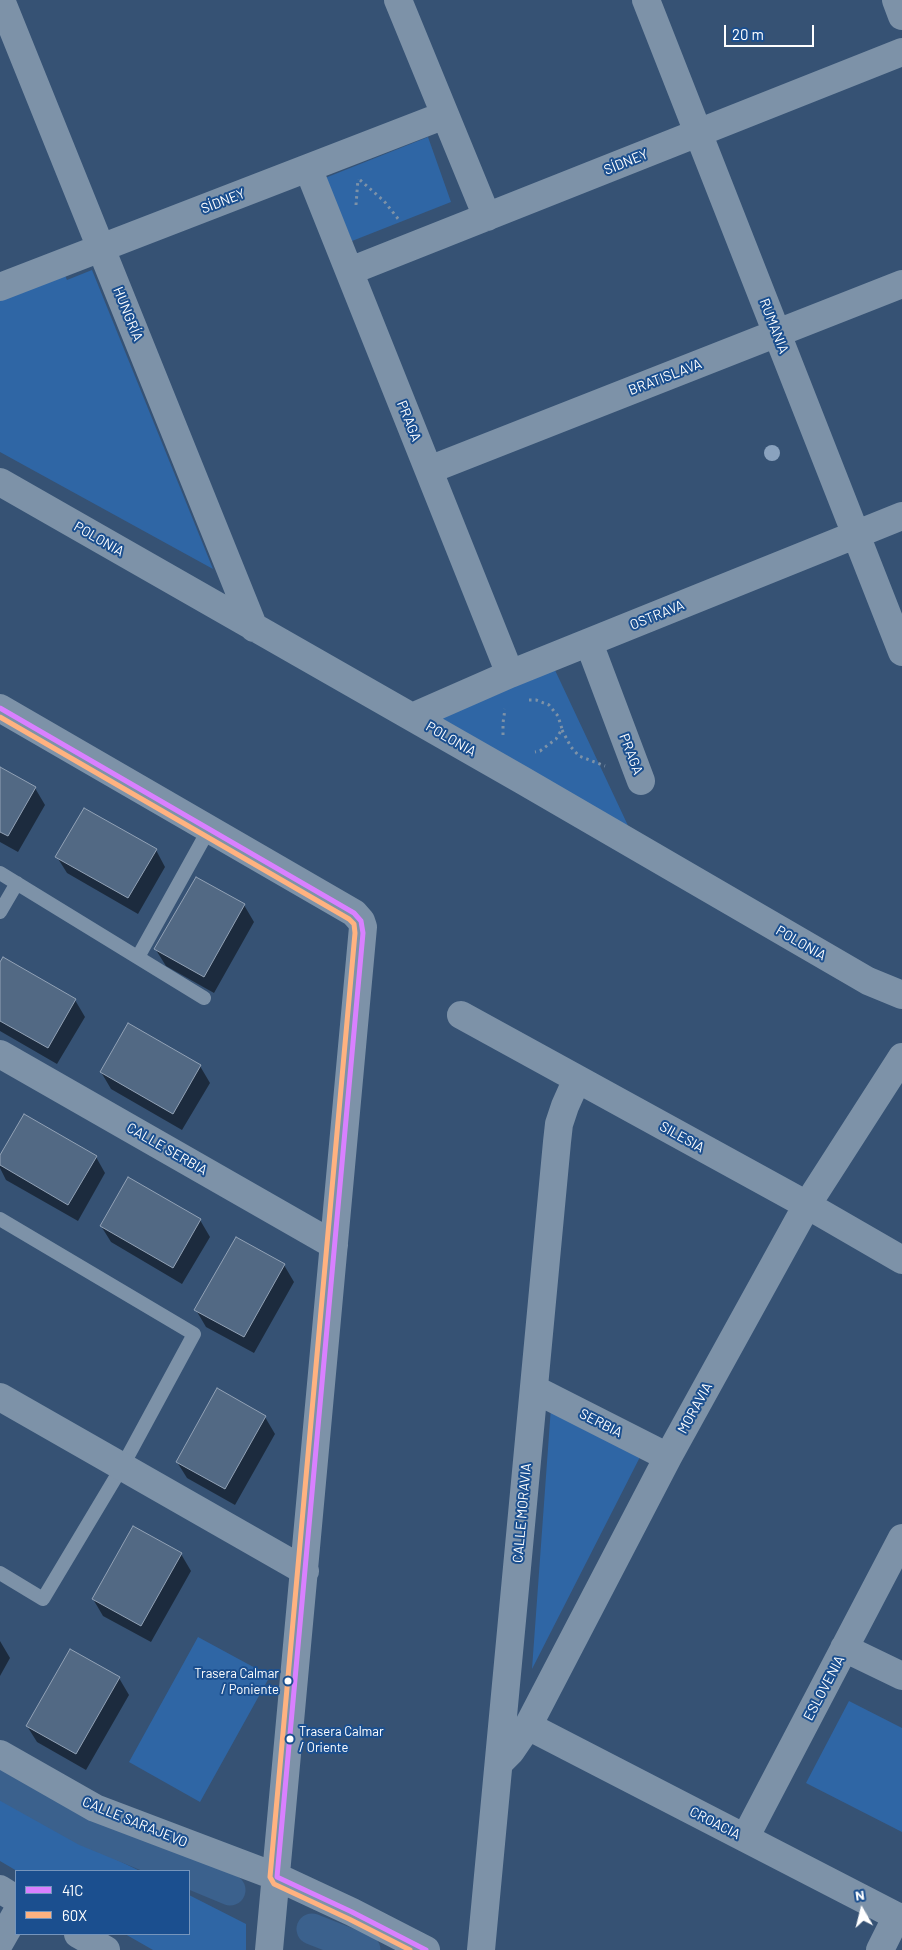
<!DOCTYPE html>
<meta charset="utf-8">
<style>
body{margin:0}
#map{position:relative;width:902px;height:1950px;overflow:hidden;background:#365274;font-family:Barlow,sans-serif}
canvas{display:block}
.legend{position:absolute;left:15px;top:1870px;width:175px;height:65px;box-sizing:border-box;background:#1b4f8f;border:1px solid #7695bc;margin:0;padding:6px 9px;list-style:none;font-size:15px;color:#fff}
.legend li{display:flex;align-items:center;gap:10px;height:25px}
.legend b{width:25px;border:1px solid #7695bc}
.north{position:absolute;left:837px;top:1885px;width:50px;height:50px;-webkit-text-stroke:4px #1b4f8f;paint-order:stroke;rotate:352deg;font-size:14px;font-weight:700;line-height:20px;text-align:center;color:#fff}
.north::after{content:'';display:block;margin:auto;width:18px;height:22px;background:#fff;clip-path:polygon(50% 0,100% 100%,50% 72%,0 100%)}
.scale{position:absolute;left:724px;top:25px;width:90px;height:22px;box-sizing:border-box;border:2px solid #fff;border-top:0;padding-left:6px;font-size:15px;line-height:18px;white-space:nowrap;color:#fff;-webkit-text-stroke:4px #1b4f8f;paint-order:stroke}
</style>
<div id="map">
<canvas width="902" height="1950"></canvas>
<ul class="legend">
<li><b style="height:6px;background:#d980ff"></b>41C</li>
<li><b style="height:6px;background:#ffb280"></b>60X</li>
</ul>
<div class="north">N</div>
<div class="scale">20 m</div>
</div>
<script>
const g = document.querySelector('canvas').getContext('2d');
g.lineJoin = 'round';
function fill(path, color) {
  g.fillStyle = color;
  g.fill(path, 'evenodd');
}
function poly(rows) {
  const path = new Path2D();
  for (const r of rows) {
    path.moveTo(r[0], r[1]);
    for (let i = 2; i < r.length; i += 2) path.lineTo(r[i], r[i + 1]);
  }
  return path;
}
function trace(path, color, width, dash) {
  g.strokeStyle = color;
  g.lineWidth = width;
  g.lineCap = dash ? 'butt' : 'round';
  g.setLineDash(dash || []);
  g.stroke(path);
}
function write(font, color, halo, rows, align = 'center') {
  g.font = font + ' Barlow,sans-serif';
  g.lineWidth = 4;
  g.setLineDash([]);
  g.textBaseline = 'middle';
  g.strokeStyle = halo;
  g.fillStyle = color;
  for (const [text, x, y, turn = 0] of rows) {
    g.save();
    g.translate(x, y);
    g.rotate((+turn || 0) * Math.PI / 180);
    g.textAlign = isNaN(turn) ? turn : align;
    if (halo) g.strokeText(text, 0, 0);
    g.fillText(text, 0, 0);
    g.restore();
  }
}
fill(poly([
 [428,137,451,202,352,241,325,178],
 [92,270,213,569,0,452,0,299,64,273,67,280],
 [546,651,631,832,413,705],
 [551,1407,641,1455,532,1669],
 [198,1637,270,1676,200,1802,129,1762],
 [849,1701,902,1728,902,1832,806,1783],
 [0,1797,76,1840,140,1871,17,1871,0,1861],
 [189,1895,246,1924,246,1950,153,1950,125,1934,189,1934]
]), '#2f66a5');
fill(poly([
 [0,768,35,788,45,805,18,852,0,842],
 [156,850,165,867,138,914,67,873,57,857],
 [244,905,254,922,214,993,166,966,156,950],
 [0,965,75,1000,85,1017,57,1064,0,1031],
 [200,1066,210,1083,182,1130,111,1089,101,1072],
 [0,1157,96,1157,105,1173,78,1221,6,1180,0,1168],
 [200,1220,210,1237,182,1284,111,1242,101,1226],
 [284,1265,294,1282,254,1353,206,1327,196,1310],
 [265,1417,275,1434,235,1505,187,1478,177,1462],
 [181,1554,191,1571,151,1642,103,1616,93,1599],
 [0,1641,10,1658,0,1676],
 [70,1651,119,1678,129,1695,86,1770,37,1742,27,1726]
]), '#0007');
trace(poly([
 [0,1783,86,1831,183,1871],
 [189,1873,230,1890],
 [312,1929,365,1950]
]), '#3b618d', 31);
const building = poly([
 [0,767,36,787,8,836,0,832,0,767],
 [84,808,157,849,128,898,55,857,84,808],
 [196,877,245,904,204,977,154,949,196,877],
 [3,957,76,999,48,1048,0,1021,0,962,3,957],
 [128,1023,201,1065,173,1114,100,1072,128,1023],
 [24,1114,97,1156,68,1205,0,1165,0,1155,24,1114],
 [128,1177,201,1219,173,1268,100,1226,128,1177],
 [236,1237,285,1264,244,1337,194,1310,236,1237],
 [217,1388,266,1416,225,1489,176,1462,217,1388],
 [133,1526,182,1553,141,1626,92,1599,133,1526],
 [70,1649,120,1677,76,1754,26,1726,70,1649]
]);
fill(building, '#526984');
trace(building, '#92a2b6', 1);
trace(poly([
 [360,180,384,201,399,220],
 [356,205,358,179],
 [529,700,536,700,549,705,558,716,562,729,556,739,540,751,535,752],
 [562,730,571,747,579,756,605,766],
 [503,735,503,723,505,709]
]), '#7d92a8', 3, [2.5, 4]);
trace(poly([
 [0,873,204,998],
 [0,912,17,883],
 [138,957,209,829],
 [0,1219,194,1334,122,1467,43,1599,0,1573]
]), '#7d92a8', 14);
trace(poly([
 [1,0,254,628],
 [398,0,487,217],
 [646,0,902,652],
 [896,0,902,16],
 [308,168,510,674],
 [350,271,902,52],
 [0,287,445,115],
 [429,470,902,284],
 [0,482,522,780,868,981,902,995],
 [589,643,641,781],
 [0,708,354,913,361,921,363,927,269,1950],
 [412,717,510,674,902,516],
 [461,1015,807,1205,902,1260],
 [0,1054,334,1245],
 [534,1389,668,1457],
 [0,1397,305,1571],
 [844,1648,902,1676],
 [528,1726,902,1919],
 [0,1754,95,1808,277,1877,352,1912,426,1950],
 [499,1763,511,1751,528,1726,668,1457,807,1205,902,1057],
 [745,1838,902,1538],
 [0,1889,16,1899],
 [78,1934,106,1950],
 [0,1942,16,1914],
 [481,1950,557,1142,559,1124,565,1106,577,1079],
 [880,1950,897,1916]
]), '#7d92a8', 28);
trace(poly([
 [0,708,354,913,361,921,363,933,277,1877,352,1912,426,1950]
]), '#d980ff', 5);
trace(poly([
 [0,717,349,919,354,924,355,933,270,1877,274,1884,349,1919,410,1950]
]), '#ffb280', 5);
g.fillStyle = '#8aa2be';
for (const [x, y] of [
 [772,453]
]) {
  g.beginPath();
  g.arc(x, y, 8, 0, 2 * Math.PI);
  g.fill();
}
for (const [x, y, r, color] of [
 [288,1681,4.5,"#fff"],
 [290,1739,4.5,"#fff"]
]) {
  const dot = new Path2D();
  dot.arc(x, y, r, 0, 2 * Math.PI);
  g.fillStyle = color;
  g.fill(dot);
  trace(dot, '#1b4f8f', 2);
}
write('13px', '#fff', '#1b4f8f', [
 ["Trasera Calmar",279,1674],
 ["/ Poniente",279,1690],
 ["Trasera Calmar",299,1732,"left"],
 ["/ Oriente",299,1748,"left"]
], 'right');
write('14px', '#fff', '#1b4f8f', [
 ["SÍDNEY",626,162,-22],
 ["SÍDNEY",223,201,-21],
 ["HUNGRÍA",128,314,68],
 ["RUMANIA",774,326,69],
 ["BRATISLAVA",665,377,-21],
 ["PRAGA",409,421,68],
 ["POLONIA",99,539,30],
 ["OSTRAVA",657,615,-22],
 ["POLONIA",451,739,30],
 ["PRAGA",631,754,69],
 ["POLONIA",801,943,30],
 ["SILESIA",682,1137,29],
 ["CALLE SERBIA",167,1149,30],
 ["MORAVIA",695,1408,-61],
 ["SERBIA",601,1423,27],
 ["CALLE MORAVIA",522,1513,-85],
 ["ESLOVENIA",824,1688,-62],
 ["CALLE SARAJEVO",135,1822,22],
 ["CROACIA",715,1823,27]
]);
</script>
